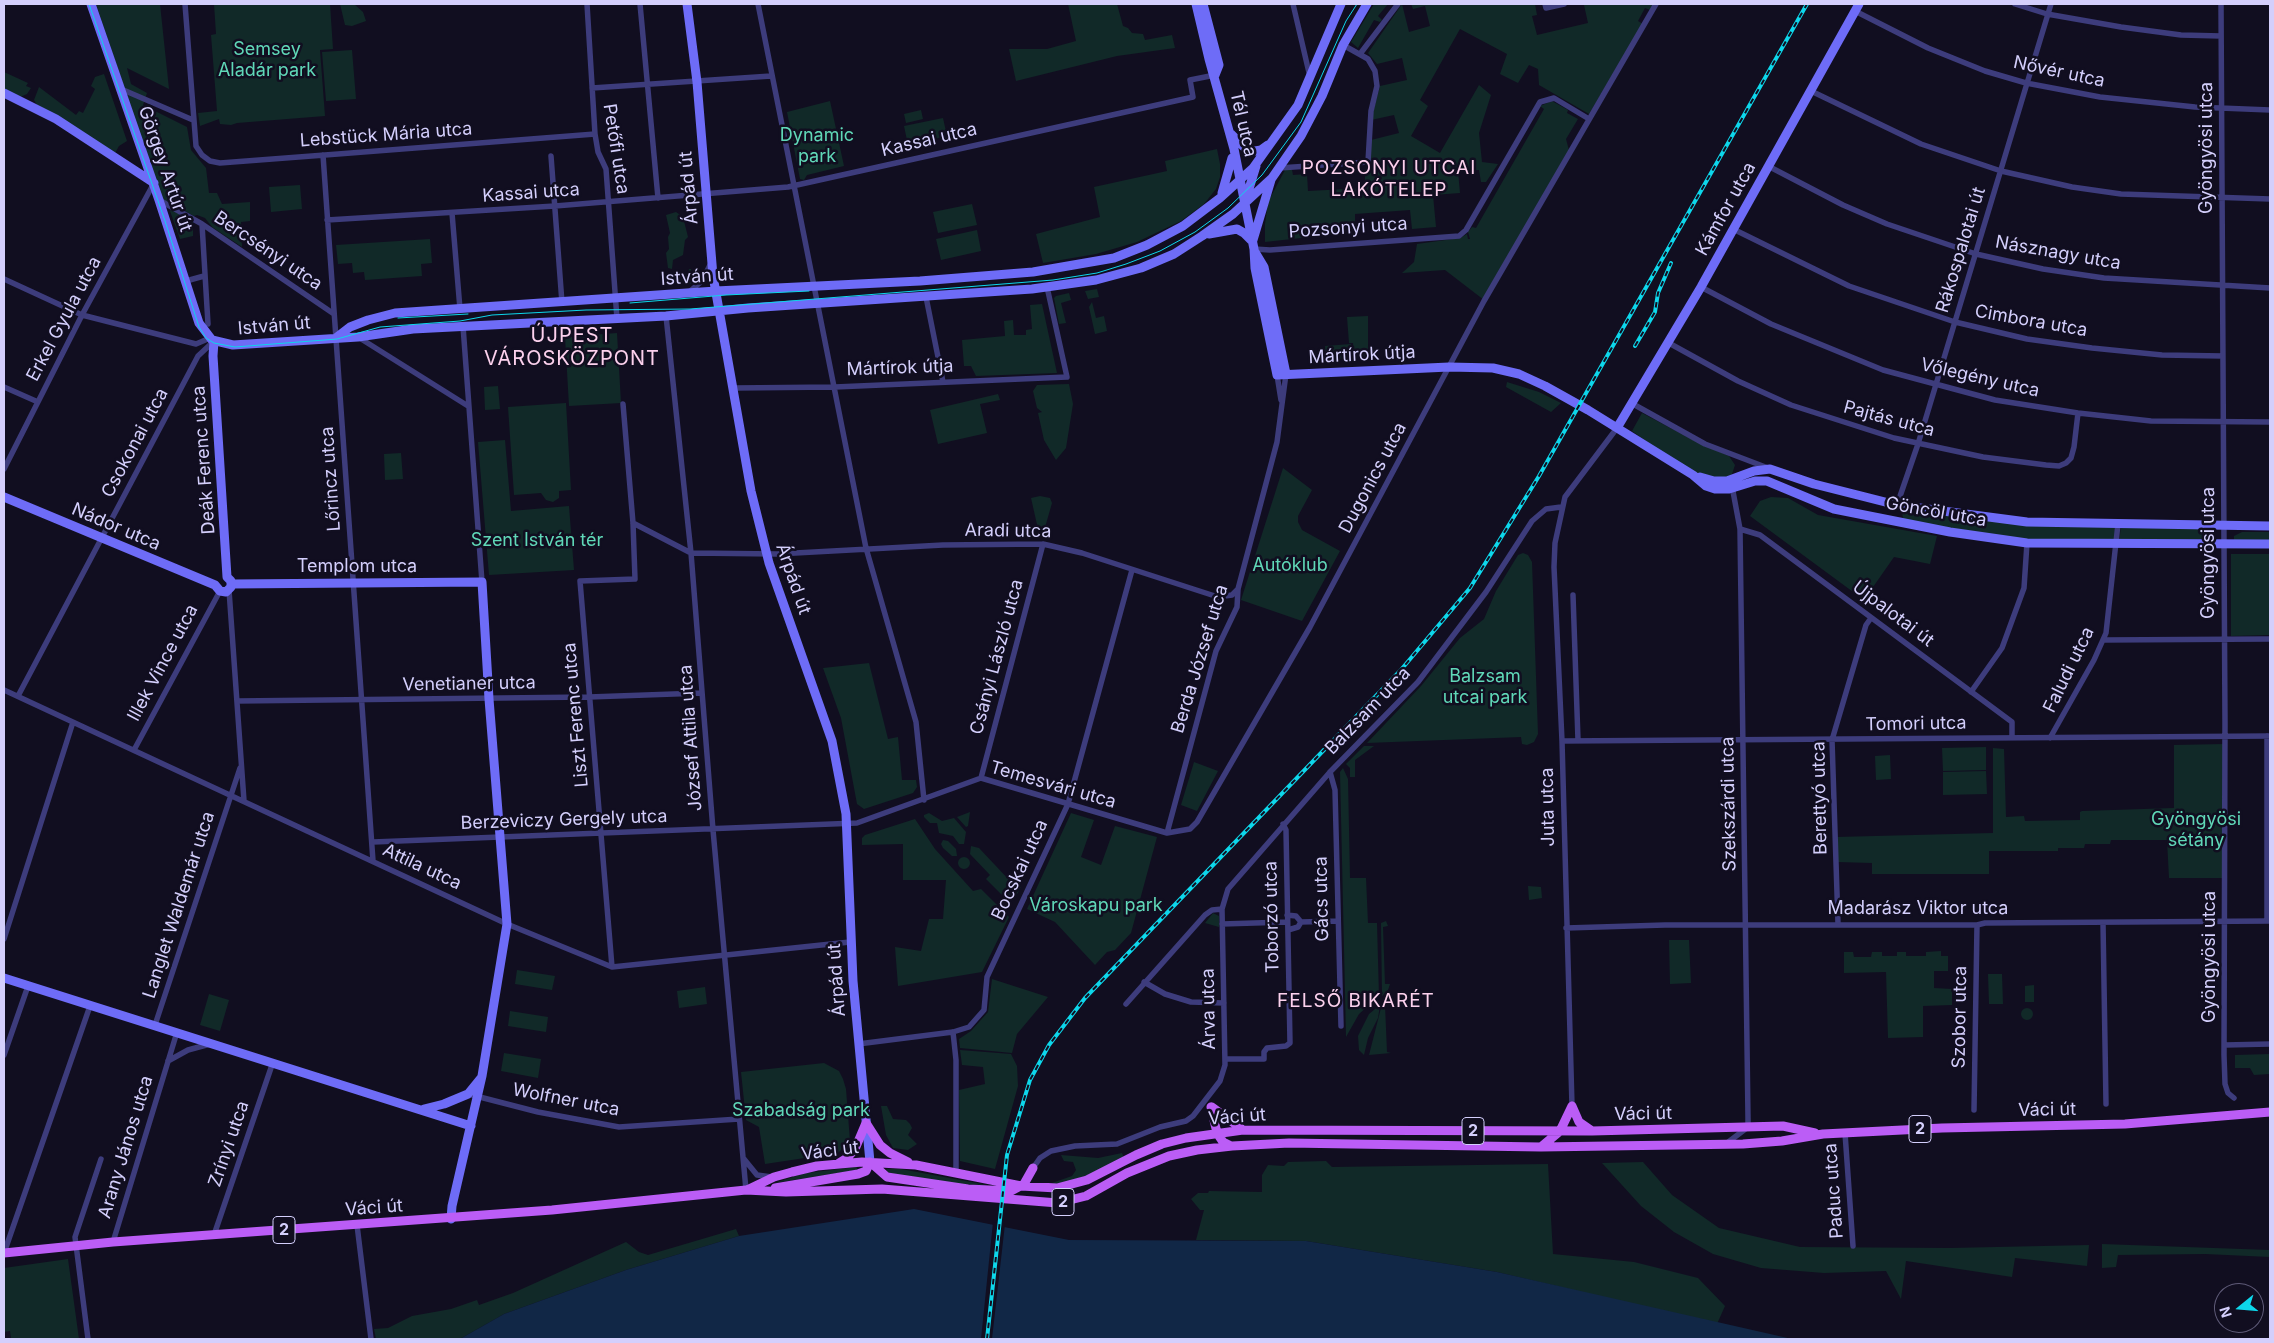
<!DOCTYPE html>
<meta charset="utf-8">
<style>
body{margin:0}
#map{position:relative;width:2274px;height:1343px;overflow:hidden;background:#110e20;font-family:Inter,sans-serif}
canvas{display:block}
.frame{position:absolute;inset:0;border:5px solid #d4cffc;pointer-events:none}
.north{position:absolute;left:2214px;top:1283px;width:50px;height:50px;box-sizing:border-box;background:#110e20;border:1px solid #5f5b78;border-radius:50%;rotate:253deg;font-size:14px;font-weight:700;line-height:20px;text-align:center;color:#d4cffc}
.north::after{content:'';display:block;margin:auto;width:18px;height:22px;background:#0dd7eb;clip-path:polygon(50% 0,100% 100%,50% 72%,0 100%)}
</style>
<div id="map">
<canvas width="2274" height="1343"></canvas>
<div class="frame"></div>
<div class="north">N</div>
</div>
<script>
const g = document.querySelector('canvas').getContext('2d');
g.lineJoin = 'round';
function fill(path, color) {
  g.fillStyle = color;
  g.fill(path, 'evenodd');
}
function poly(rows) {
  const path = new Path2D();
  for (const r of rows) {
    if (r.length === 3) {
      path.moveTo(r[0] + r[2], r[1]);
      path.arc(r[0], r[1], r[2], 0, 2 * Math.PI);
      continue;
    }
    path.moveTo(r[0], r[1]);
    for (let i = 2; i < r.length; i += 2) path.lineTo(r[i], r[i + 1]);
  }
  return path;
}
function trace(path, color, width, dash) {
  g.strokeStyle = color;
  g.lineWidth = width;
  g.lineCap = dash ? 'butt' : 'round';
  g.setLineDash(dash || []);
  g.stroke(path);
}
function write(font, color, halo, rows, align = 'center') {
  g.font = font + ' Inter,sans-serif';
  g.lineWidth = 5;
  g.setLineDash([]);
  g.textBaseline = 'middle';
  g.strokeStyle = halo;
  g.fillStyle = color;
  for (const [text, x, y, turn = 0] of rows) {
    g.save();
    g.translate(x, y);
    g.rotate((+turn || 0) * Math.PI / 180);
    g.textAlign = isNaN(turn) ? turn : align;
    if (halo) g.strokeText(text, 0, 0);
    g.fillText(text, 0, 0);
    g.restore();
  }
}
fill(poly([
 [96,4,160,4,169,89,127,68,131,84,147,93,143,105,187,127,191,150,206,168,209,193,217,193,222,204,250,202,250,221,241,222,242,247,212,227,205,218,197,215,194,216,162,199],
 [214,4,330,4,333,49,320,50,325,116,237,123,231,125,220,124,219,119,200,126,198,113,217,111,211,35,216,34],
 [340,4,354,4,363,12,366,21,352,26,345,25],
 [1068,4,1117,4,1123,26,1128,28,1132,33,1143,34,1145,40,1172,35,1175,48,1117,56,1016,81,1009,49,1047,49,1076,41],
 [1374,4,1388,4,1378,16,1382,20,1380,22,1374,20,1358,48,1351,42],
 [1402,4,1409,32,1430,26,1425,6,1413,9,1411,4,1535,4,1537,15,1532,16,1537,35,1588,23,1584,5,1587,4,1654,4,1650,10,1645,8,1638,21,1643,24,1589,114,1539,85,1538,69,1529,65,1518,83,1500,74,1507,54,1460,29,1420,100,1428,106,1411,136,1440,153,1479,85,1491,95,1479,133,1482,162,1498,164,1486,182,1481,182,1479,170,1458,171,1460,193,1433,195,1436,227,1412,229,1410,210,1355,214,1355,232,1265,242,1265,224,1268,202,1285,170,1292,170,1293,175,1307,174,1308,191,1365,188,1365,169,1371,168,1371,140,1399,133,1394,115,1371,120,1380,86,1407,80,1402,58,1377,64,1368,53],
 [352,50,356,99,326,101,322,52],
 [4,72,28,83,26,86,31,88,27,94,20,97,4,89],
 [104,74,127,141,119,146,114,155,37,105,34,100,39,87,76,115,79,111,83,113,95,89,91,86,95,77],
 [830,101,844,166,807,175,804,180,800,179,787,112],
 [1552,101,1568,110,1567,113,1578,119,1566,139,1570,154,1484,300,1445,270,1402,273,1414,262,1417,244,1460,238,1467,234,1468,239,1470,239,1468,232,1472,227,1476,228,1544,109,1540,106],
 [921,110,923,119,906,123,904,114],
 [943,118,947,136,908,145,904,126],
 [1217,149,1220,164,1220,177,1216,189,1204,204,1181,221,1137,242,1096,254,1043,263,1036,234,1100,217,1094,187,1167,171,1165,161],
 [300,185,302,209,271,212,269,187],
 [972,204,977,225,938,233,933,212],
 [171,209,193,222,193,236,180,239,170,211],
 [676,212,683,217,688,237,685,240,683,255,673,260,672,269,668,268,666,253,669,249,668,237,670,233,666,215],
 [977,230,981,251,941,260,936,239],
 [430,239,432,263,421,264,422,276,365,280,364,272,353,273,352,263,338,264,336,245],
 [689,269,691,269,692,277,695,277,695,282,687,285,686,282,679,283,684,274,688,273],
 [1097,289,1099,297,1088,299,1085,291],
 [1069,293,1071,300,1061,303,1066,323,1059,324,1054,298,1056,296],
 [1092,302,1096,318,1104,316,1107,331,1095,334,1089,307],
 [1042,304,1057,373,976,376,971,366,964,366,962,340,1005,336,1004,321,1013,320,1014,335,1026,335,1026,330,1032,329,1030,305],
 [1368,316,1368,357,1354,358,1353,343,1349,343,1347,317],
 [617,333,621,403,569,406,565,337],
 [1351,344,1352,358,1326,360,1325,346],
 [1507,382,1539,392,1561,403,1551,412,1506,387],
 [1069,384,1073,404,1066,448,1056,460,1044,440,1038,413,1042,412,1037,408,1033,391,1037,385],
 [498,386,500,409,485,410,484,387],
 [998,394,1000,400,980,404,987,433,938,444,930,410],
 [566,403,571,490,559,491,559,498,553,502,546,500,541,493,514,495,508,407],
 [1642,413,1693,440,1729,456,1735,465,1732,474,1719,484,1712,485,1670,458,1632,431],
 [505,440,511,511,569,506,574,570,489,575,478,442],
 [401,453,403,479,385,480,384,454],
 [1283,468,1312,490,1298,516,1298,522,1302,530,1340,551,1302,621,1241,600],
 [1040,496,1050,498,1052,503,1044,531,1038,529,1031,498],
 [1771,497,1788,498,1818,515,1937,536,1930,564,1894,557,1864,600,1750,516,1760,501],
 [1901,508,2116,526,2115,543,2024,541,1906,521,1903,518],
 [2121,526,2215,528,2214,536,2208,539,2119,543],
 [2242,532,2270,532,2270,542,2234,542,2234,536],
 [1523,553,1528,555,1532,562,1538,734,1534,742,1527,745,1522,744,1521,737,1367,743,1421,686,1460,638,1484,619,1496,591,1518,555],
 [2231,554,2270,554,2270,635,2231,636],
 [869,663,888,739,898,737,902,780,916,780,917,787,913,793,864,809,857,804,841,718,823,668],
 [2225,744,2225,878,2169,878,2167,840,2111,840,2110,844,2085,844,2084,848,2058,848,2058,851,1989,851,1989,874,1872,874,1872,863,1837,862,1836,837,1993,833,1993,748,2004,749,2006,817,2024,816,2025,821,2080,820,2080,812,2082,811,2174,808,2174,745],
 [1364,746,1374,746,1355,760,1355,777,1350,777,1350,768,1346,764],
 [1986,747,1986,770,1943,771,1942,748],
 [1890,755,1891,779,1876,780,1875,756],
 [1194,762,1218,771,1197,811,1181,805],
 [1343,768,1348,779,1350,878,1366,878,1368,923,1377,923,1379,996,1359,1014,1346,1037,1340,772],
 [1986,771,1987,794,1943,795,1943,772],
 [970,812,968,826,966,827,957,817],
 [929,813,942,821,954,818,966,832,964,844,959,844,953,836,939,833,937,823,930,823,924,817,924,815],
 [1071,813,1094,820,1081,857,1101,865,1115,826,1157,837,1131,933,1115,950,1107,952,1095,965,1055,922,1027,909],
 [915,819,935,849,973,891,981,889,1009,917,982,972,898,986,895,947,921,951,929,919,943,919,946,880,903,880,903,844,862,845,862,838,865,835],
 [943,840,948,841,956,849,957,856,952,856,943,848,941,844],
 [971,846,979,848,1011,882,1021,887,1015,898,1006,899,986,879,990,875,970,854],
 [964,863,6],
 [1528,886,1541,887,1542,898,1529,900],
 [1213,913,1219,916,1219,927,1205,923],
 [1386,921,1388,926,1383,927,1385,984,1390,984,1388,990,1382,996,1381,923],
 [1689,940,1691,983,1670,984,1669,940],
 [1941,951,1941,956,1948,956,1948,971,1934,971,1934,988,1952,989,1952,1005,1923,1006,1923,1037,1888,1038,1886,972,1844,973,1844,952,1853,952,1854,957,1871,957,1872,952,1882,952,1882,956,1897,956,1897,952,1906,952,1906,956,1926,956,1926,952],
 [517,970,555,976,552,990,515,984],
 [1988,974,2002,974,2003,1004,1989,1004],
 [992,979,1048,997,1017,1034,1012,1053,960,1048,959,1039,971,1031,988,1012],
 [2034,985,2034,1002,2025,1002,2025,986],
 [705,987,707,1004,679,1008,677,991],
 [209,994,229,1000,220,1031,200,1025],
 [1389,1003,1385,1005,1387,1052,1391,1053,1369,1055,1382,1004],
 [1380,1005,1378,1018,1368,1038,1364,1055,1359,1050,1358,1036,1369,1014],
 [2027,1014,6],
 [510,1011,548,1017,546,1032,508,1026],
 [960,1050,1011,1054,1017,1066,1018,1086,995,1169,960,1161,959,1090,985,1084,983,1067,962,1065],
 [504,1053,541,1059,538,1078,501,1071],
 [2270,1054,2270,1074,2254,1075,2250,1068,2235,1068,2235,1055],
 [824,1063,839,1071,843,1079,846,1089,850,1141,838,1153,765,1164,759,1127,746,1120,741,1072],
 [881,1106,887,1106,893,1119,906,1120,910,1124,912,1128,908,1135,917,1144,908,1150,893,1148,886,1135],
 [1122,1153,1124,1158,1100,1171,1055,1186,1052,1183,1072,1176,1076,1170,1073,1162,1064,1161,1061,1155,1098,1158],
 [1326,1161,1332,1167,1548,1164,1553,1254,1634,1262,1698,1278,1725,1306,1717,1324,1497,1272,1306,1241,1196,1240,1204,1210,1200,1210,1191,1199,1198,1193,1208,1193,1209,1191,1262,1192,1262,1175,1268,1165,1284,1166,1288,1162],
 [1643,1162,1672,1195,1719,1228,1800,1247,1950,1248,2089,1245,2087,1266,2015,1258,2012,1277,1906,1261,1901,1299,1886,1271,1824,1273,1761,1268,1713,1254,1674,1232,1641,1206,1602,1163],
 [857,1167,857,1170,774,1183,806,1173],
 [886,1169,901,1169,987,1185,951,1184,889,1174],
 [736,1229,739,1236,626,1270,504,1314,460,1339,376,1339,374,1329,388,1328,412,1316,451,1309,477,1300,479,1305,513,1293,626,1242,639,1252,648,1255],
 [2102,1244,2270,1250,2270,1257,2205,1254,2118,1255,2116,1267,2102,1268],
 [68,1259,79,1339,11,1339,10,1331,4,1332,4,1268]
]), '#112928');
fill(poly([
 [914,1209,1069,1240,1306,1241,1497,1272,1792,1339,460,1339,504,1314,626,1270,739,1236]
]), '#112746');
fill(poly([
 [993,1222,1005,1224,992,1339,981,1339]
]), '#110e20');
trace(poly([
 [185,4,196,146,202,155,210,161,220,163,338,154,595,134],
 [587,4,595,134,598,152,606,169,617,319],
 [640,4,658,198],
 [758,4,866,548,916,722,924,800],
 [1293,4,1310,77],
 [1545,4,1546,8,1564,4],
 [2015,4,2047,14,2121,27,2181,35,2221,36],
 [2221,4,2225,723,2224,1055,2225,1084,2228,1093,2234,1098],
 [1855,11,1928,48,1985,71,2026,83,2100,97,2195,107,2270,110],
 [1360,54,1398,4],
 [592,88,771,76],
 [121,89,193,120],
 [1811,91,1921,144,2001,171,2072,187,2121,194,2270,199],
 [323,155,373,861],
 [551,156,562,303],
 [1768,166,1843,205,1887,224,1976,254,2043,269,2104,278,2270,288],
 [1279,168,1368,162,1371,111,1377,86,1375,71,1368,59,1343,45],
 [159,200,202,224,334,314],
 [452,213,460,309],
 [327,220,555,206,788,187,1193,97,1190,80,1215,75],
 [202,224,208,324],
 [1733,229,1849,286,1955,322,2027,339,2092,348,2162,355,2223,356],
 [1254,249,1270,250,1459,236,1466,230,1540,102,1554,98,1589,119],
 [4,279,82,315,196,344,210,338],
 [186,281,204,276],
 [1701,287,1771,324,1883,370,1995,400,2078,413,2151,421,2270,422],
 [689,292,702,281,710,265],
 [926,297,943,382],
 [666,316,691,553,713,830,746,1190],
 [463,326,482,582],
 [358,337,468,406],
 [1667,342,1738,381,1791,405,1894,438,1983,457,2046,465,2059,466,2066,463,2071,458,2074,447,2078,413],
 [1277,375,1281,400],
 [4,387,38,402],
 [734,388,835,387,1067,377,1047,287],
 [1633,404,1705,444,1768,468],
 [4,469,82,315,154,183],
 [1897,505,1918,444,2051,4],
 [633,523,691,553,777,554,943,545,1043,544,1082,553,1218,597,1232,595,1238,589],
 [1740,529,1760,535,2012,722,2012,738],
 [229,590,244,801],
 [1573,595,1578,740],
 [2103,640,2270,639],
 [4,690,507,924,612,967,850,942],
 [1971,692,2002,648,2024,588,2027,543],
 [18,696,198,356,214,341],
 [237,701,589,697,702,693],
 [2267,736,2267,921],
 [2050,738,2094,660,2106,633,2118,524],
 [1562,741,2270,736],
 [134,750,220,591],
 [1330,772,1335,790,1341,1026],
 [981,778,1043,544],
 [1167,833,1216,651,1237,607,1238,589,1277,442,1286,374],
 [373,842,857,823,981,778,1167,833,1190,829,1197,822,1310,627,1484,301,1656,4],
 [1287,915,1296,916,1301,922,1298,927,1288,930],
 [1301,922,1338,921],
 [2103,923,2106,1104],
 [1222,924,1287,922],
 [1838,924,1832,740,1866,625,1871,618],
 [1566,928,1665,925,1977,925,1985,923,2270,921],
 [4,939,73,722],
 [612,967,580,581,635,579,633,523,623,404],
 [1144,982,1165,994,1191,1002,1224,1003],
 [1126,1004,1205,915,1212,910,1222,909],
 [155,1025,240,768],
 [953,1032,956,1060,956,1172],
 [858,1044,953,1032,969,1027,984,1010,987,977,1068,804,1132,570],
 [2225,1045,2270,1044],
 [4,1055,28,986],
 [1225,1059,1264,1059,1264,1052,1267,1048,1286,1046,1290,1043,1286,830,1283,824],
 [168,1061,188,1050,210,1044],
 [468,1094,538,1112,619,1127,739,1119],
 [1572,1106,1562,741,1554,567,1555,543,1565,497,1617,428],
 [1974,1110,1977,925],
 [1845,1133,1853,1246],
 [1727,1143,1748,1127,1748,1118,1740,529,1732,486],
 [744,1159,757,1175,772,1177],
 [1033,1168,1040,1158,1051,1151,1075,1146,1117,1144,1160,1127,1186,1121,1193,1116,1220,1081,1225,1065,1222,909,1228,889,1330,772,1418,682,1486,592,1532,521,1546,509,1561,507],
 [357,1225,371,1339],
 [214,1235,273,1062],
 [113,1242,177,1032],
 [4,1253,90,1006],
 [88,1339,75,1237,101,1159]
]), '#3d3c7c', 5.5);
trace(poly([
 [91,4,159,200,199,323,212,340,233,345,358,337,413,329,666,316,748,308,1032,289,1096,280,1141,268,1174,254,1202,236,1233,214,1272,178,1301,136,1322,96,1343,45,1367,4],
 [687,4,697,82,713,276,751,491,769,563,832,741,846,814,853,981,870,1162],
 [1196,4,1209,59,1234,149,1254,249,1255,268,1277,375,1449,367,1493,368,1519,374,1545,386,1588,410,1693,475,1706,486,1715,489,1729,489,1755,481,1767,481,1834,509,1950,532,2027,543,2270,544],
 [1203,4,1219,65,1215,75],
 [4,93,56,119,154,183],
 [1231,134,1249,152,1261,150,1268,145],
 [1222,193,1232,158],
 [1245,202,1256,166],
 [1209,234,1237,229,1244,233,1251,240],
 [1253,240,1271,180],
 [1255,252,1264,267,1286,374],
 [337,337,350,327,368,320,395,313,716,291,920,281,1033,272,1114,258,1147,245,1183,226,1220,198,1253,168,1298,105,1341,4],
 [214,341,213,356,227,577],
 [1617,428,1701,287,1859,4],
 [1700,477,1714,481,1727,481,1754,471,1770,469,1814,484,1897,505,2027,522,2270,526],
 [4,497,215,585,220,591,226,592,231,587,231,581,227,577],
 [232,584,482,582,489,699,507,924,482,1076,452,1206,451,1219],
 [4,978,471,1126],
 [424,1109,444,1104,468,1094,481,1078]
]), '#6e6cf7', 9);
trace(poly([
 [1572,1106,1579,1122,1592,1131],
 [1211,1107,1217,1133,1223,1142,1231,1146],
 [1212,1107,1243,1130],
 [866,1123,880,1145,890,1153,908,1162],
 [1541,1147,1560,1131,1572,1106],
 [870,1162,887,1177,968,1189,1011,1191,1024,1184,1033,1168],
 [839,1163,847,1158,855,1149,866,1123],
 [775,1188,858,1174,866,1171,870,1162],
 [749,1189,774,1177,792,1172,817,1166,862,1162,916,1165,1021,1186,1057,1188,1087,1180,1136,1155,1162,1144,1186,1138,1243,1130,1592,1131,1783,1126,1815,1133],
 [4,1253,113,1242,552,1210,746,1190,786,1192,882,1189,1058,1203,1086,1196,1127,1173,1169,1156,1197,1150,1232,1146,1289,1143,1541,1147,1743,1144,1782,1141,1823,1134,1942,1128,2125,1124,2270,1112]
]), '#bb5df6', 9);
trace(poly([
 [89,4,165,221,199,327,206,338,214,343,235,347,337,339,380,327,460,321,492,315,586,310,690,309,1053,280,1097,273,1126,264,1160,251,1195,232,1228,208,1262,175,1301,122,1346,21,1357,4],
 [630,303,726,295,809,291],
 [398,318,468,314]
]), '#0dd7eb', 1);
const rail = poly([
 [1635,346,1655,312,1658,293,1671,263],
 [987,1339,1007,1155,1030,1080,1049,1045,1085,998,1400,671,1470,588,1539,476,1807,4]
]);
trace(rail, '#0dd7eb', 4);
trace(rail, '#110e20', 2, [5.5]);
for (const [x, y, w] of [
 [1920,1129,22],
 [1473,1131,22],
 [1063,1202,22],
 [284,1230,22]
]) {
  const box = new Path2D();
  box.roundRect(x - w / 2, y - 13.5, w, 27, 4);
  g.fillStyle = '#110e20';
  g.fill(box);
  trace(box, '#d4cffc', 1);
}
write('bold 16px', '#d4cffc', null, [
 ["2",1920,1129],
 ["2",1473,1131],
 ["2",1063,1202],
 ["2",284,1230]
]);
write('18px', '#60d8b8', '#110e20', [
 ["Semsey",267,50],
 ["Aladár park",267,71],
 ["Dynamic",817,136],
 ["park",817,157],
 ["Szent István tér",537,541],
 ["Autóklub",1290,566],
 ["Balzsam",1485,677],
 ["utcai park",1485,698],
 ["Gyöngyösi",2196,820],
 ["sétány",2196,841],
 ["Városkapu park",1096,906],
 ["Szabadság park",801,1111]
]);
write('18px', '#d4cffc', '#110e20', [
 ["Nővér utca",2059,72,12],
 ["Tél utca",1243,124,77],
 ["Lebstück Mária utca",386,135,-4],
 ["Kassai utca",929,140,-13],
 ["Gyöngyösi utca",2207,148,-90],
 ["Petőfi utca",616,149,81],
 ["Görgey Artúr út",165,169,71],
 ["Árpád út",689,188,-95],
 ["Kassai utca",531,193,-4],
 ["Kámfor utca",1726,209,-61],
 ["Pozsonyi utca",1348,228,-4],
 ["Rákospalotai út",1961,250,-73],
 ["Bercsényi utca",268,251,34],
 ["Násznagy utca",2058,253,10],
 ["István út",697,277,-4],
 ["Erkel Gyula utca",64,319,-62],
 ["Cimbora utca",2031,321,10],
 ["István út",274,326,-5],
 ["Mártírok útja",1362,355,-3],
 ["Mártírok útja",900,368,-2],
 ["Vőlegény utca",1980,378,13],
 ["Pajtás utca",1889,419,15],
 ["Csokonai utca",135,443,-62],
 ["Deák Ferenc utca",204,460,-94],
 ["Dugonics utca",1373,478,-62],
 ["Lőrincz utca",331,479,-94],
 ["Göncöl utca",1936,512,10],
 ["Nádor utca",116,527,23],
 ["Aradi utca",1008,531,1],
 ["Gyöngyösi utca",2209,553,-90],
 ["Templom utca",357,567],
 ["Árpád út",793,579,71],
 ["Újpalotai út",1893,614,37],
 ["Csányi László utca",997,657,-75],
 ["Berda József utca",1200,659,-73],
 ["Illek Vince utca",163,663,-62],
 ["Faludi utca",2069,670,-64],
 ["Venetianer utca",469,684,-1],
 ["Balzsam utca",1368,711,-46],
 ["Liszt Ferenc utca",576,715,-95],
 ["Tomori utca",1916,724,-1],
 ["József Attila utca",691,738,-94],
 ["Temesvári utca",1053,785,16],
 ["Berettyó utca",1820,798,-91],
 ["Szekszárdi utca",1729,804,-91],
 ["Juta utca",1548,807,-91],
 ["Berzeviczy Gergely utca",564,820,-2],
 ["Attila utca",422,867,25],
 ["Bocskai utca",1020,870,-65],
 ["Gács utca",1322,899,-91],
 ["Langlet Waldemár utca",179,905,-72],
 ["Madarász Viktor utca",1918,909],
 ["Toborzó utca",1272,917,-91],
 ["Gyöngyösi utca",2210,957,-90],
 ["Árpád út",837,980,-94],
 ["Árva utca",1209,1009,-91],
 ["Szobor utca",1960,1017,-89],
 ["Wolfner utca",566,1100,11],
 ["Váci út",2047,1110,-1],
 ["Váci út",1643,1114,-1],
 ["Váci út",1237,1117,-4],
 ["Zrínyi utca",229,1144,-71],
 ["Arany János utca",126,1147,-73],
 ["Váci út",830,1151,-7],
 ["Paduc utca",1834,1191,-94],
 ["Váci út",374,1208,-4]
]);
g.letterSpacing = '1px';
write('19px', '#fcd1ed', '#110e20', [
 ["POZSONYI UTCAI",1389,168],
 ["LAKÓTELEP",1389,190],
 ["FELSŐ BIKARÉT",1356,1001]
]);
g.letterSpacing = '0px';
g.letterSpacing = '1px';
write('20px', '#fcd1ed', '#110e20', [
 ["ÚJPEST",572,336],
 ["VÁROSKÖZPONT",572,359]
]);
g.letterSpacing = '0px';
</script>
